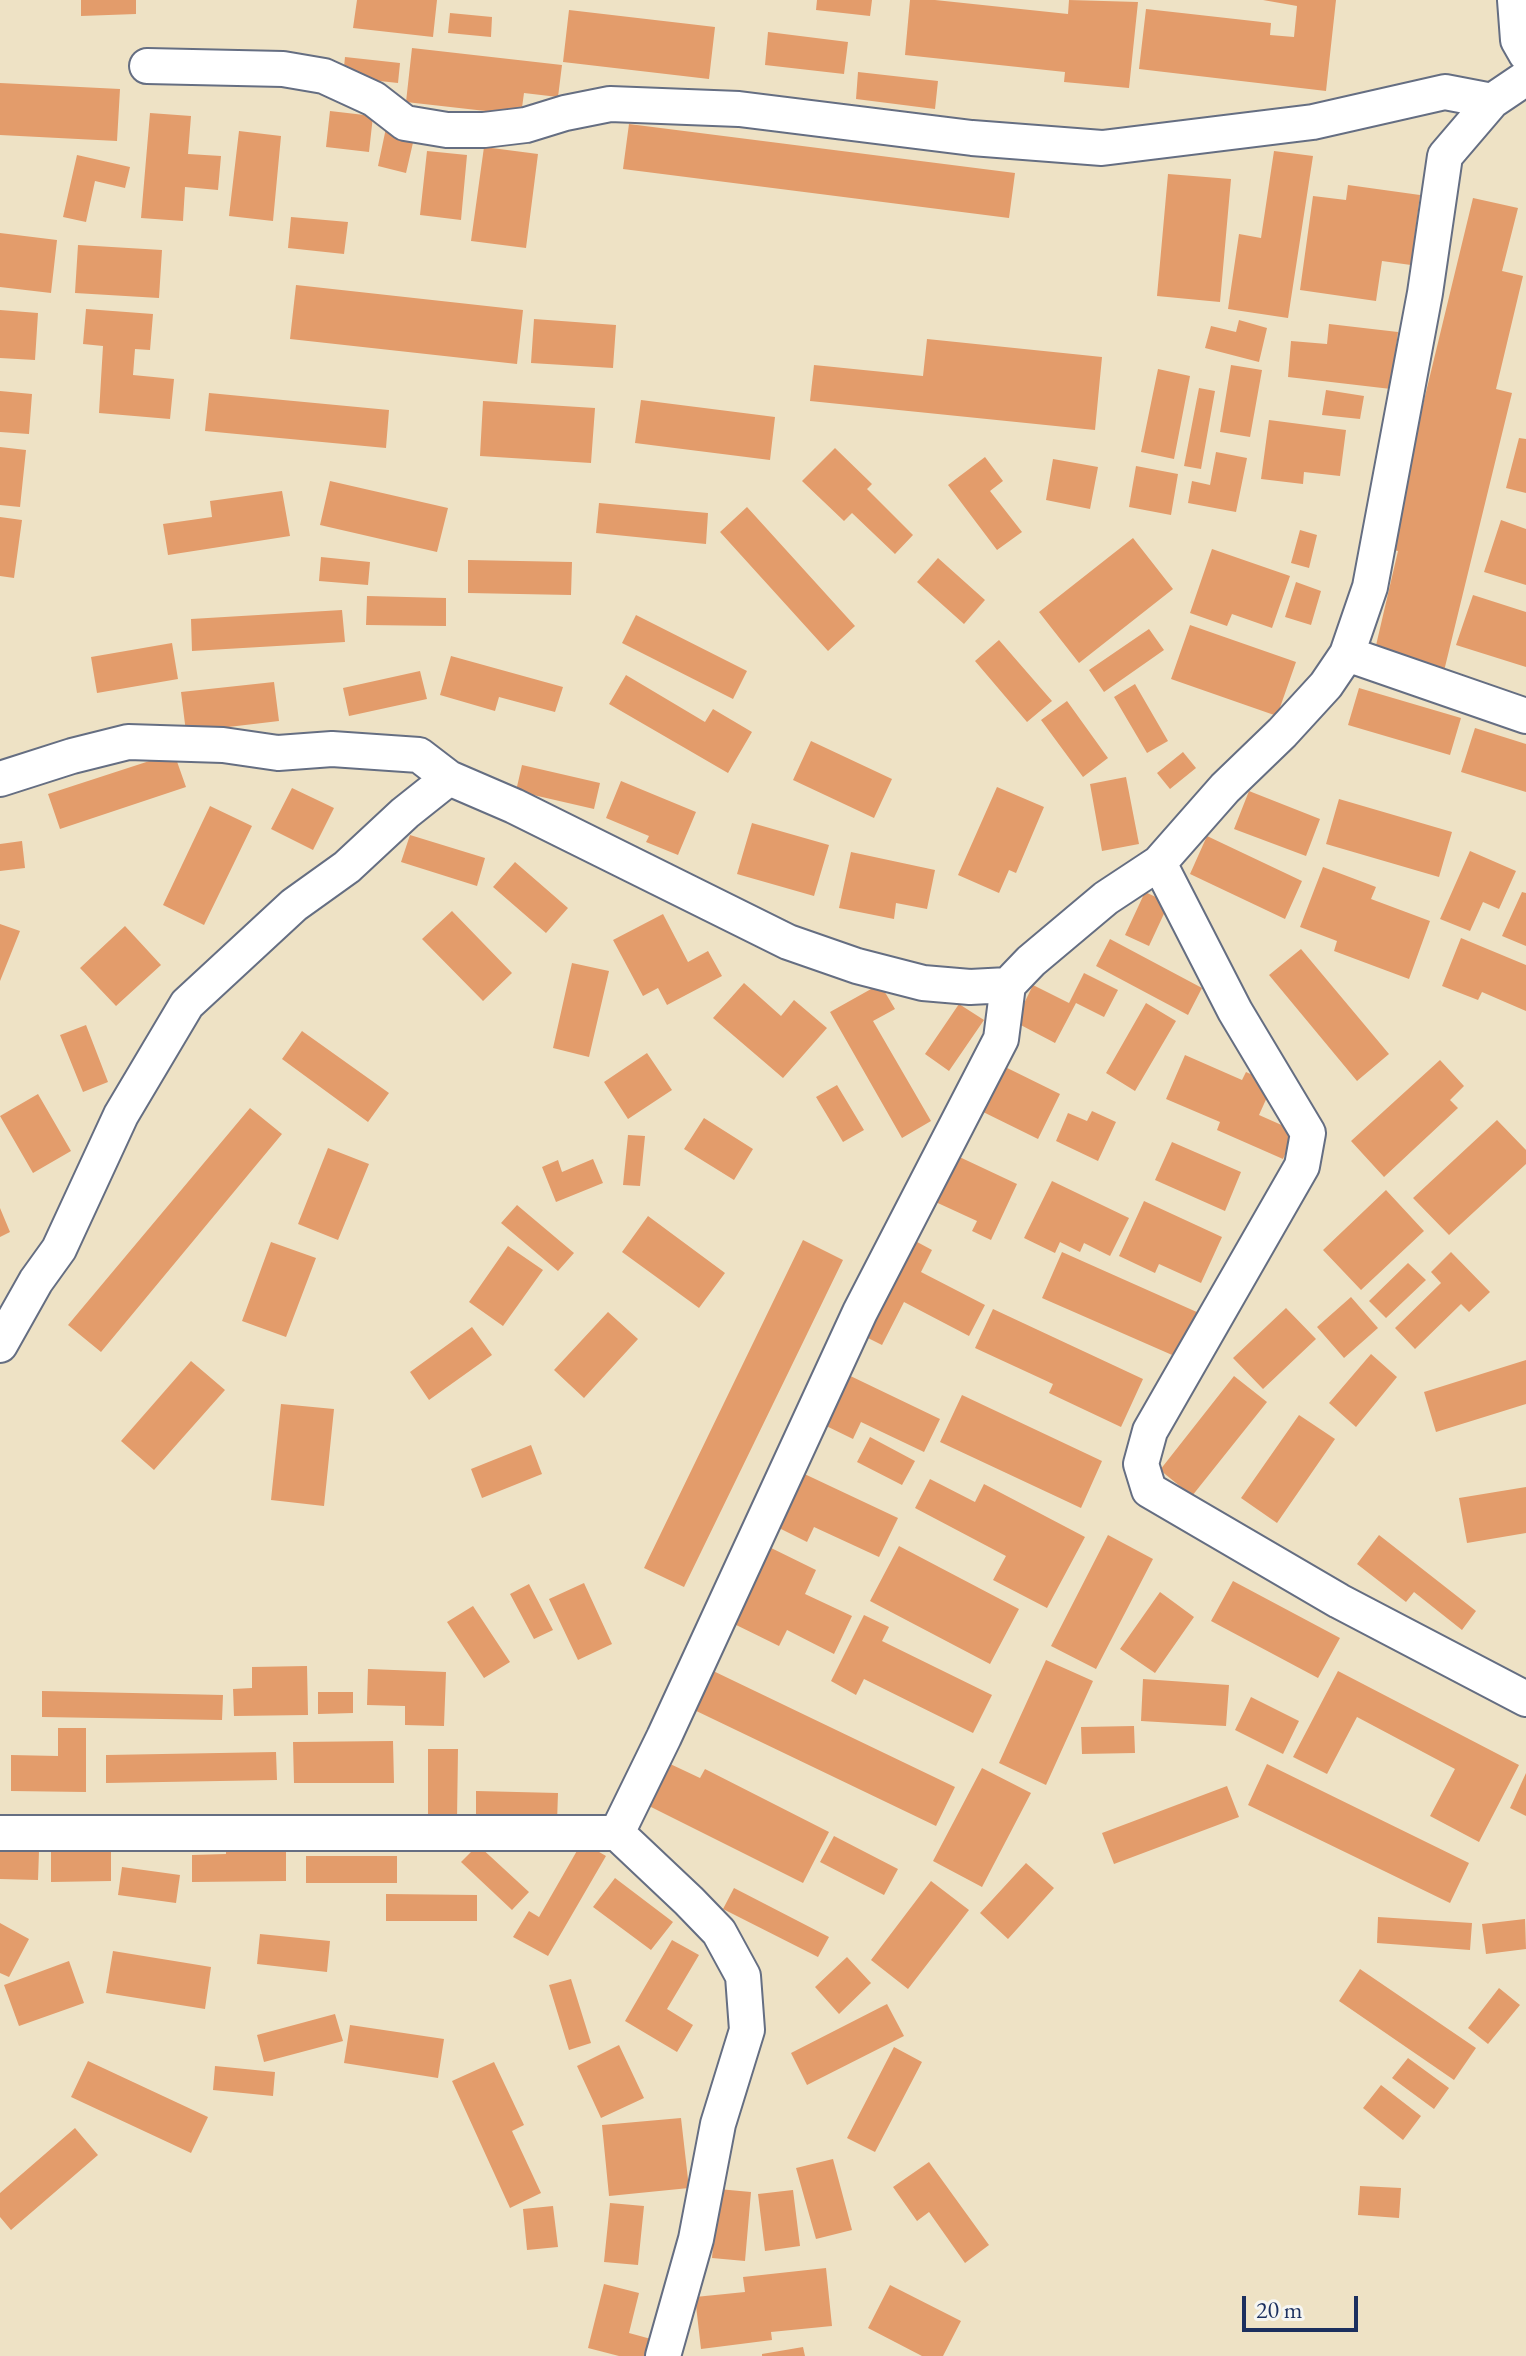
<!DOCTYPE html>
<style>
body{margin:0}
#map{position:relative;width:1526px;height:2356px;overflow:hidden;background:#eee2c5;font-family:"EB Garamond",serif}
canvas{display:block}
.scale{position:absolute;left:1242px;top:2296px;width:116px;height:36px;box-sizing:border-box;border:4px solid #1b2f5e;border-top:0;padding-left:10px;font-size:24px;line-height:28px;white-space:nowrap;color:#1b2f5e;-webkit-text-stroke:6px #f6f6f2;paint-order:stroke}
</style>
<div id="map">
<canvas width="1526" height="2356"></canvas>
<div class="scale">20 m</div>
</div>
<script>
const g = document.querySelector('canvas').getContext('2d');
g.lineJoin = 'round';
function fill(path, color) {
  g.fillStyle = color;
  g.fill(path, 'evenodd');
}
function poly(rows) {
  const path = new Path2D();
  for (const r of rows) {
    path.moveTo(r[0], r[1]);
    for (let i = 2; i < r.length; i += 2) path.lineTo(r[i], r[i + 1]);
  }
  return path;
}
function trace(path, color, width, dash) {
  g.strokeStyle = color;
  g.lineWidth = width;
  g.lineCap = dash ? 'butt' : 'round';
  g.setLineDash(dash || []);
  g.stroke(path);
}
fill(poly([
 [81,0,136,0,136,14,81,16],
 [357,0,437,0,433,37,353,28],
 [817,0,872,0,870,16,816,10],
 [910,0,935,0,1068,14,1069,0,1138,2,1129,88,1064,82,1065,72,905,55],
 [1263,0,1336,0,1326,91,1139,69,1146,9,1271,23,1270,35,1294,37,1297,6],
 [569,10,715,27,709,79,563,62],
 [450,13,492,17,491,37,448,33],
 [768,32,848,42,844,74,765,65],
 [412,48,562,65,558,97,524,93,521,115,406,102],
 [345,57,400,63,398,83,343,77],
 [858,72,938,81,935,109,856,99],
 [0,83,120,89,117,141,0,135],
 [330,111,373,116,369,152,326,147],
 [150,113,191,116,188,154,221,156,218,190,185,187,183,221,141,218],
 [629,124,1015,173,1009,218,623,169],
 [386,128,415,134,406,173,378,166],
 [239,131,281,136,273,221,229,216],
 [484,147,538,154,526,248,471,241],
 [427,151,467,155,461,220,420,215],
 [1274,151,1313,156,1288,318,1228,309,1239,234,1261,238],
 [77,155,130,167,125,188,95,181,86,222,63,217],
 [1168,174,1231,179,1220,302,1157,296],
 [1348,185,1420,195,1411,265,1382,261,1376,301,1300,290,1313,196,1346,200],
 [1473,198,1518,208,1502,271,1523,276,1496,389,1512,393,1444,671,1374,654,1398,551,1388,549],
 [291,217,348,222,344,254,288,248],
 [0,233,57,240,51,293,0,287],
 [78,245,162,250,159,298,75,293],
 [296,285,523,310,517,364,290,339],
 [86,309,153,314,150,350,135,349,133,375,174,379,170,419,99,413,103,346,83,344],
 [0,310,38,313,35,360,0,358],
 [534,319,616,325,613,368,531,363],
 [1239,320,1267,328,1259,362,1205,348,1211,326,1236,332],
 [1329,324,1398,332,1391,389,1288,377,1291,341,1327,344],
 [927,339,1102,357,1095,430,810,401,814,365,923,376],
 [1231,365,1262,370,1250,437,1220,432],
 [1158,369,1190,376,1174,459,1141,452],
 [1199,388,1215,391,1201,469,1184,466],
 [1326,390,1364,396,1360,419,1322,415],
 [0,391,32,394,29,434,0,432],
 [209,393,389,410,386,448,205,431],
 [641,400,775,417,770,460,635,443],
 [483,401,595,408,591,463,480,456],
 [1269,420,1346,430,1340,476,1304,472,1303,484,1261,479],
 [1519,438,1526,439,1526,493,1506,488],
 [0,447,26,450,20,507,0,505],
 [835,448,872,484,867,489,913,535,895,554,852,513,844,521,802,481],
 [1216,452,1247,458,1236,512,1188,503,1192,481,1210,485],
 [985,457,1003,481,990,491,1022,532,997,550,948,485],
 [1053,459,1098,467,1090,509,1046,500],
 [1136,466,1178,474,1171,515,1129,507],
 [330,481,448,508,437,552,320,525],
 [282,491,290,536,168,555,163,524,212,517,210,501],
 [599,503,708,513,706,544,596,533],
 [747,507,855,626,828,651,720,532],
 [0,517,22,520,14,578,0,576],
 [1501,520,1526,529,1526,585,1484,572],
 [1300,530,1317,535,1309,568,1291,563],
 [1133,538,1173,589,1079,663,1039,612],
 [1212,549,1290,576,1272,628,1232,614,1227,626,1190,613],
 [321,557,370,562,368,585,319,581],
 [938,558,985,600,964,624,917,582],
 [468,560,572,562,571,595,468,593],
 [1296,582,1321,591,1311,625,1285,617],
 [1473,595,1526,612,1526,667,1456,645],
 [367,596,446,598,446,626,366,625],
 [342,610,345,642,192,651,191,619],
 [636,615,747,671,733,699,622,643],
 [1190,625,1296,662,1277,716,1171,679],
 [1149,629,1164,650,1104,692,1089,670],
 [999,640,1052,701,1027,722,975,661],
 [172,643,178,679,97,693,91,657],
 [451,656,563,687,555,712,499,697,495,711,440,695],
 [420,671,427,699,349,716,343,688],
 [626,675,705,722,713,709,752,732,728,773,609,704],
 [274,682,279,721,186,732,181,692],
 [1135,684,1168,741,1147,753,1114,697],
 [1359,688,1461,718,1450,755,1348,725],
 [1067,701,1108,758,1083,777,1041,720],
 [1475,728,1526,744,1526,792,1461,772],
 [811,741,892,779,874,818,793,780],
 [1183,752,1196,768,1170,789,1157,773],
 [174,753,186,787,60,829,48,794],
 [522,765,600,783,594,809,516,791],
 [1126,777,1139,844,1102,851,1090,784],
 [621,781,696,812,678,855,646,842,649,836,606,818],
 [997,787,1044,807,1016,873,1009,870,999,893,958,875],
 [292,788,334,808,313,850,271,829],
 [1249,791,1320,819,1306,856,1234,829],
 [1339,799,1452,832,1439,877,1326,844],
 [210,806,252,826,204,925,163,905],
 [752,823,829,845,814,896,737,874],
 [410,835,485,858,477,886,401,862],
 [1207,836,1302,881,1285,919,1190,874],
 [22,841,25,868,0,871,0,844],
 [1470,851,1516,871,1499,909,1483,902,1470,931,1440,919],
 [851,852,935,870,927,909,896,903,894,919,839,908],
 [515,862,568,908,546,933,493,887],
 [1323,867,1376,887,1371,899,1430,921,1409,979,1334,951,1337,941,1300,927],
 [1145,892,1169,903,1149,946,1125,935],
 [1522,892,1526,893,1526,946,1502,936],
 [452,911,512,973,483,1001,422,939],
 [663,914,688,962,708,951,722,976,667,1005,658,988,643,996,613,940],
 [0,924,20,931,0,981],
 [125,926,161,965,116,1006,80,968],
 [1461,938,1526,965,1526,1011,1482,992,1478,1000,1442,986],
 [1110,939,1202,988,1188,1015,1096,966],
 [1301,949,1389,1054,1357,1081,1269,975],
 [572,963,609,971,589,1057,553,1048],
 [1084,973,1118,990,1104,1017,1076,1003,1055,1043,1015,1022,1033,985,1069,1003],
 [744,983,781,1016,794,1000,827,1028,783,1078,713,1018],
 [880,984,895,1009,873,1021,931,1121,902,1138,830,1012],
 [1146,1003,1176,1021,1135,1091,1106,1073],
 [959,1004,984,1020,949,1071,925,1054],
 [86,1025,108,1082,83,1092,60,1035],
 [302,1031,389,1093,368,1122,282,1059],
 [647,1053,672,1090,628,1119,604,1082],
 [1185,1055,1242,1080,1246,1072,1273,1084,1259,1115,1295,1131,1283,1159,1217,1130,1220,1122,1166,1099],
 [1440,1060,1464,1086,1450,1100,1458,1108,1384,1177,1351,1141],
 [995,1062,1060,1094,1038,1139,973,1107],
 [837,1085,864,1130,843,1142,816,1097],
 [38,1094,71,1151,33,1173,0,1116],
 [250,1108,282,1134,101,1352,68,1325],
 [1092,1111,1116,1122,1098,1161,1056,1141,1068,1113,1087,1121],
 [704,1118,753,1149,734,1180,684,1149],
 [1497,1120,1526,1150,1526,1164,1449,1235,1413,1198],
 [628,1135,645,1136,640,1186,623,1185],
 [1172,1142,1241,1172,1225,1211,1155,1180],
 [328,1148,369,1164,338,1240,298,1224],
 [951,1153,1017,1184,991,1240,972,1231,977,1221,929,1199],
 [593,1159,603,1183,556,1202,542,1167,558,1160,562,1172],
 [1052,1181,1129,1218,1110,1256,1084,1243,1080,1252,1060,1242,1055,1253,1024,1238],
 [1386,1190,1424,1231,1361,1290,1323,1250],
 [1144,1201,1222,1237,1201,1283,1159,1264,1155,1273,1119,1256],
 [517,1205,574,1253,558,1271,501,1223],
 [0,1208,10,1232,0,1237],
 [648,1216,725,1273,699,1308,622,1252],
 [906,1236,932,1250,921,1272,985,1305,969,1336,904,1302,882,1345,856,1332],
 [803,1240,843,1260,684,1587,644,1568],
 [271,1242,316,1258,286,1337,242,1321],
 [508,1246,543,1270,503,1326,469,1302],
 [1062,1252,1199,1313,1179,1358,1042,1298],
 [1451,1252,1490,1292,1469,1312,1461,1304,1415,1349,1395,1328,1441,1283,1431,1272],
 [1408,1263,1426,1280,1386,1318,1369,1301],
 [1351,1297,1378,1328,1344,1358,1317,1327],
 [1286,1308,1316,1339,1263,1389,1233,1358],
 [993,1309,1143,1379,1121,1427,1049,1393,1053,1384,975,1348],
 [608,1312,638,1339,584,1398,554,1370],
 [472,1327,492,1355,429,1400,410,1372],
 [1371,1354,1397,1377,1356,1427,1329,1403],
 [1526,1360,1526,1404,1436,1432,1424,1392],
 [191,1361,225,1390,154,1470,121,1441],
 [840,1371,940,1419,924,1452,861,1422,853,1439,816,1421],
 [1234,1376,1267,1402,1192,1496,1160,1470],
 [962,1395,1102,1461,1081,1508,940,1442],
 [281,1404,334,1409,324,1506,271,1500],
 [1299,1415,1335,1439,1277,1523,1241,1498],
 [870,1437,915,1461,902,1485,857,1462],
 [531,1445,542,1474,482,1498,471,1469],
 [796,1470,898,1518,879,1557,814,1527,807,1542,771,1524],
 [930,1479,975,1502,984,1484,1085,1537,1047,1608,993,1580,1006,1556,915,1508],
 [1526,1487,1526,1533,1467,1543,1459,1498],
 [1108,1535,1153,1559,1096,1669,1051,1646],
 [1379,1535,1476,1611,1462,1630,1414,1592,1406,1602,1357,1564],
 [761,1543,816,1570,805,1594,852,1616,834,1654,787,1630,779,1646,724,1619],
 [899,1546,1019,1609,990,1664,870,1601],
 [1233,1581,1340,1638,1318,1678,1211,1621],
 [584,1583,612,1644,578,1660,549,1599],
 [529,1584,553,1630,534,1639,510,1594],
 [1160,1592,1194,1617,1155,1673,1120,1649],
 [473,1606,510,1662,484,1678,447,1622],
 [864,1615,889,1627,882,1641,992,1695,973,1733,864,1679,856,1695,831,1681],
 [1046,1660,1093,1681,1046,1785,999,1763],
 [307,1666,308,1715,234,1716,233,1689,252,1688,252,1667],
 [707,1668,955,1787,936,1826,688,1707],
 [368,1669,446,1672,444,1726,405,1725,405,1706,367,1705],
 [1338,1671,1519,1765,1479,1842,1430,1816,1455,1769,1357,1717,1327,1774,1293,1757],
 [1143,1679,1229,1685,1226,1726,1141,1721],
 [42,1691,223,1695,222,1720,42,1717],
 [318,1692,353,1692,353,1713,318,1714],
 [1251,1697,1299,1721,1283,1754,1235,1730],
 [1134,1726,1135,1753,1082,1754,1081,1727],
 [58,1728,86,1728,86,1792,11,1791,11,1755,58,1756],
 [393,1741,394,1783,294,1783,293,1742],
 [428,1749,458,1749,457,1820,428,1819],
 [276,1752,277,1780,106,1783,106,1755],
 [666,1762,700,1778,705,1769,829,1832,803,1883,645,1804],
 [1267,1764,1469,1863,1450,1903,1248,1805],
 [982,1768,1031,1793,982,1887,933,1861],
 [1526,1773,1526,1816,1510,1808],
 [1227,1786,1239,1817,1114,1864,1102,1833],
 [476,1791,558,1793,557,1822,476,1820],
 [834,1836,898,1869,884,1895,820,1862],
 [582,1842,606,1856,548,1956,513,1937,529,1911,539,1917],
 [286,1843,286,1881,192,1882,192,1855,226,1854,226,1844],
 [478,1845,529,1892,512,1910,461,1862],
 [0,1850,39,1851,38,1880,0,1879],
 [51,1851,111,1851,111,1881,51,1882],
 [306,1856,397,1856,397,1883,306,1883],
 [1026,1863,1054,1888,1008,1939,980,1913],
 [122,1867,180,1875,176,1903,118,1895],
 [615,1878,673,1922,651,1950,593,1907],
 [931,1881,969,1910,908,1989,871,1960],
 [734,1888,829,1937,818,1957,723,1909],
 [386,1894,477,1895,477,1921,386,1921],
 [1378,1917,1472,1923,1470,1950,1377,1943],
 [1525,1919,1526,1949,1486,1954,1482,1924],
 [0,1923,29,1939,9,1977,0,1973],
 [260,1934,330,1941,327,1972,257,1964],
 [672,1940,699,1955,667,2009,693,2025,677,2052,625,2021],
 [113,1951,211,1967,205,2009,106,1993],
 [847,1957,871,1983,839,2014,815,1987],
 [69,1961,84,2003,19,2026,4,1985],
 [1360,1969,1476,2048,1454,2080,1339,2001],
 [571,1979,591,2043,569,2050,549,1985],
 [1499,1988,1520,2005,1488,2044,1468,2028],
 [887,2004,904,2036,807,2085,791,2053],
 [335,2014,343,2041,264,2062,257,2035],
 [350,2025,444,2039,438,2078,344,2063],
 [619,2045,644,2098,601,2118,577,2066],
 [894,2047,922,2062,875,2152,847,2138],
 [1408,2058,1449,2088,1434,2109,1392,2078],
 [88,2061,208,2117,191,2153,71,2097],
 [494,2062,524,2125,512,2131,541,2193,510,2208,452,2081],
 [215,2066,275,2072,273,2096,213,2090],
 [1381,2085,1421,2116,1403,2140,1363,2108],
 [681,2118,689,2188,609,2196,602,2125],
 [75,2128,98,2155,11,2230,0,2217,0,2193],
 [833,2159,852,2230,816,2239,796,2168],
 [929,2162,989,2245,965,2263,929,2212,917,2221,893,2187],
 [1360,2186,1401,2188,1399,2218,1358,2215],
 [718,2189,751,2192,745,2261,712,2258],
 [793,2190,800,2246,765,2251,758,2194],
 [610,2203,644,2206,638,2265,604,2262],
 [553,2206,558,2247,527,2250,523,2209],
 [826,2268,832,2326,771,2332,772,2340,701,2349,695,2297,745,2292,743,2277],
 [604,2284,639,2293,629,2333,651,2339,647,2356,619,2356,588,2348],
 [890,2285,961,2321,943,2356,922,2356,868,2328],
 [803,2347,805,2356,762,2356,762,2354]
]), '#e39c6b');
const street = poly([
 [1515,0,1518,40,1526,54],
 [147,66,283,69,324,76,374,99,405,123,447,130,484,130,526,125,565,113,610,104,739,109,972,138,1102,148,1313,122,1445,92,1492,101],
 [1347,654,1526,716],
 [0,779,72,756,128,742,223,745,278,753,332,749,419,755,449,778,514,806,788,942,857,966,923,983,970,987,1008,985,1031,961,1106,898,1159,863,1225,788,1282,733,1326,685,1347,654,1370,587,1425,293,1445,156,1492,101,1526,78],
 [1159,863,1235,1011,1308,1133,1302,1166,1150,1431,1141,1464,1149,1490,1339,1601,1526,1699],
 [0,1345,36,1281,59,1249,121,1115,187,1004,294,905,347,867,405,813,449,778],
 [0,1833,617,1833,689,1901,719,1932,743,1976,747,2030,718,2124,696,2239,663,2356],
 [617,1833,664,1737,860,1312,1001,1039,1008,985]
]);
trace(street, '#656e82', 38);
trace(street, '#fff', 34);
</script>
